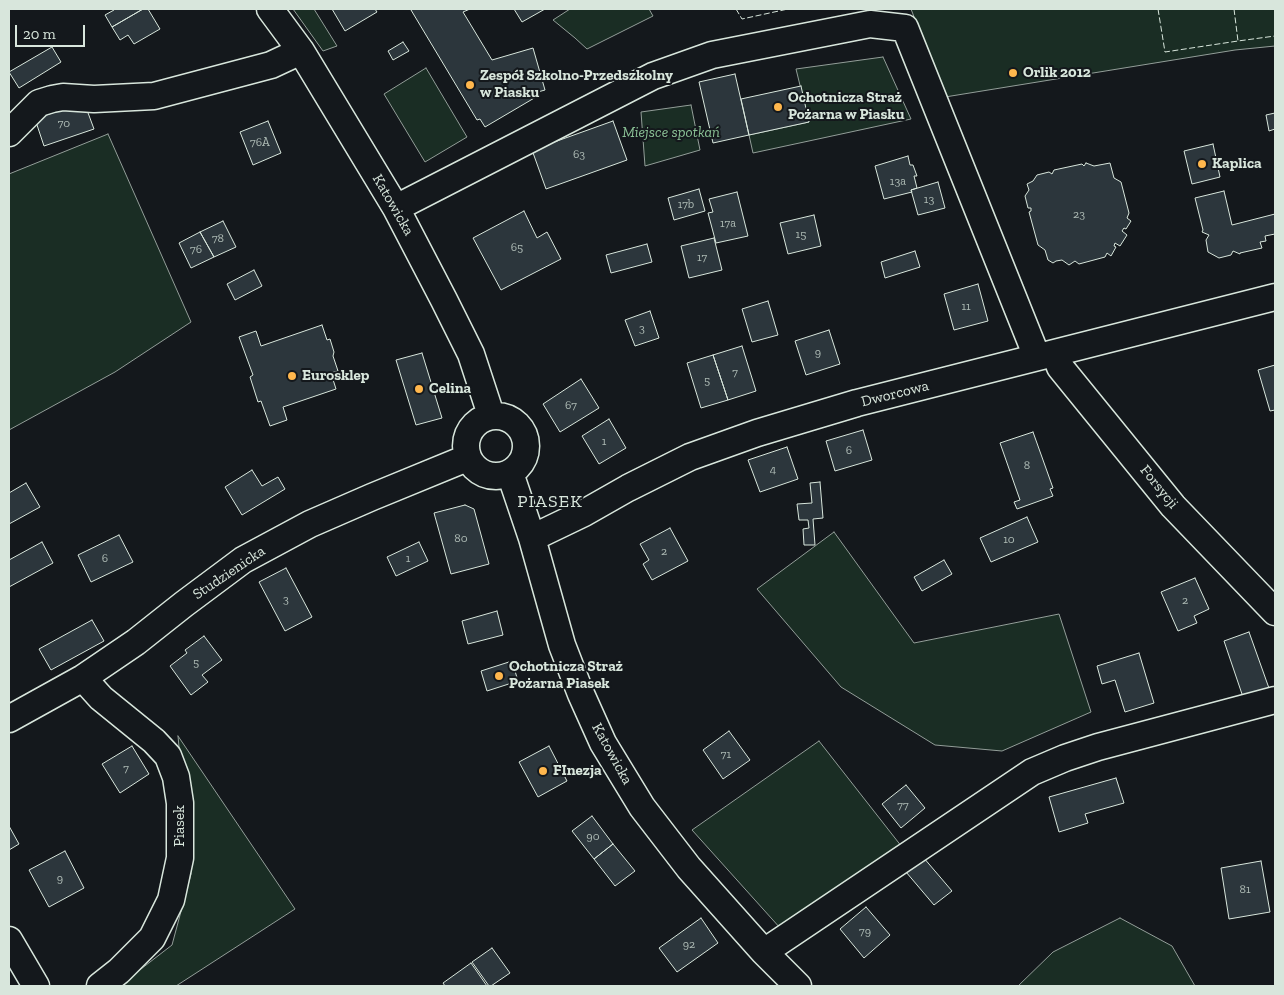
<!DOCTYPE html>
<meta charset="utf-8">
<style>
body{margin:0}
#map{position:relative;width:1284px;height:995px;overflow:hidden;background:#14181c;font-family:"Zilla Slab",serif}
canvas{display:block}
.frame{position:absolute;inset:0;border:10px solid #d8e6dc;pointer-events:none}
.scale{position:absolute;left:15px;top:25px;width:70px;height:22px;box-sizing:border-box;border:2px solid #d8e6dc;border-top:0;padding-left:6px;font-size:15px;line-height:18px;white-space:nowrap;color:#d8e6dc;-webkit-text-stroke:4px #14181c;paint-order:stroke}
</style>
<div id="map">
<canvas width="1284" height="995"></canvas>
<div class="frame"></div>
<div class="scale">20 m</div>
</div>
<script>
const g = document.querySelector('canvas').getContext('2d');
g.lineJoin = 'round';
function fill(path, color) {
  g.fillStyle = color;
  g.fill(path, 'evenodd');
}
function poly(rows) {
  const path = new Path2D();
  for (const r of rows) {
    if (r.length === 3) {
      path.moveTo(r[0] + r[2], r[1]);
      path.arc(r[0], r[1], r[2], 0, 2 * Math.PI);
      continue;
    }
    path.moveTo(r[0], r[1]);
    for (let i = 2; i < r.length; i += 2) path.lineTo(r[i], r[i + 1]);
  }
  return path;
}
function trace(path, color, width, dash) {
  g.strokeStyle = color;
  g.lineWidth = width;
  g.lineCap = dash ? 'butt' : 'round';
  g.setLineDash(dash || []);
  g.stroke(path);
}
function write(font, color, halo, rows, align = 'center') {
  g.font = font + ' "Zilla Slab",serif';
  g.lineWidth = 4;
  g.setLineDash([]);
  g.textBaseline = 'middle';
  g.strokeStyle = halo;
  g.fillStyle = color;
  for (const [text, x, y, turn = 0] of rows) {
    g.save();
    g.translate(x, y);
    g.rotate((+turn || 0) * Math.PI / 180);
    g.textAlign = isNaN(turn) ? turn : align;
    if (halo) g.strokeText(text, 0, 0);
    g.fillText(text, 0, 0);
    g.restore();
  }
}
const green = poly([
 [293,9,314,9,337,46,323,51,293,9],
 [570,9,649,9,653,16,587,49,575,38,553,20,570,9],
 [911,9,1275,9,1275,46,1235,50,945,97,911,9],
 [883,57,911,119,753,153,749,135,809,122,796,69,883,57],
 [426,68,467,137,425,162,384,94,426,68],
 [691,105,700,150,645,166,641,112,691,105],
 [108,134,191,322,115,372,9,430,9,174,108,134],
 [834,532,914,643,1059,614,1091,712,1002,751,935,745,841,687,757,589,834,532],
 [178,736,295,909,176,986,119,986,172,945,191,874,178,736],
 [819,741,902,847,781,929,692,830,819,741],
 [1120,918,1172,946,1195,986,1018,986,1053,952,1120,918]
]);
fill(green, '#1a2d24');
trace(green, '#939e99', 1);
const building = poly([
 [113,9,143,9,112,27,105,15,114,10,113,9],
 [143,9,148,9,160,29,134,44,128,35,120,40,112,27,143,9],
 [332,9,375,9,377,12,345,31,332,9],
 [414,9,470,9,463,12,492,60,533,48,545,90,534,93,536,97,485,127,480,119,477,120,411,10,414,9],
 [514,9,545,9,522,22,514,9],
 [403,42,409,51,393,60,388,51,403,42],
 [52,47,61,62,19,88,9,72,52,47],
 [735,74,749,135,713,143,699,82,735,74],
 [801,86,809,122,749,135,741,99,801,86],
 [84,102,94,129,44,146,35,119,84,102],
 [1275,113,1275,129,1269,131,1266,115,1275,113],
 [268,121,281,153,253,165,240,132,268,121],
 [613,121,627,160,546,189,532,150,613,121],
 [1213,144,1220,177,1192,184,1184,151,1213,144],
 [908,156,910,165,913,165,917,176,914,176,917,188,911,190,912,192,884,199,875,166,908,156],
 [1086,163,1094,166,1110,163,1114,178,1121,182,1129,213,1127,218,1131,221,1126,229,1124,228,1122,231,1127,235,1120,246,1115,243,1114,246,1116,247,1111,256,1107,253,1105,257,1079,264,1075,261,1069,265,1062,260,1056,261,1053,263,1048,260,1045,250,1038,245,1029,212,1031,211,1031,208,1028,208,1025,196,1029,190,1027,184,1033,181,1037,175,1049,172,1052,174,1054,170,1082,164,1084,166,1086,163],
 [938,182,945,208,918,215,911,190,938,182],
 [699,189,705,211,674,220,668,198,699,189],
 [1224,191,1232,225,1275,214,1275,234,1265,236,1266,241,1260,242,1262,248,1240,253,1240,254,1233,251,1231,255,1219,258,1208,252,1206,240,1209,235,1202,232,1203,230,1195,198,1224,191],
 [737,192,748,236,716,243,708,213,713,212,709,199,737,192],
 [524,211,537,238,547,232,561,259,501,290,473,238,524,211],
 [814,215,821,246,788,254,780,223,814,215],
 [223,221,236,247,214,257,200,232,223,221],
 [200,232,214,257,191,268,179,243,200,232],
 [714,238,722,270,689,278,681,246,714,238],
 [647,244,652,262,611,273,606,255,647,244],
 [915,251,920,267,885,278,881,262,915,251],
 [254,270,262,286,235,300,227,284,254,270],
 [978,284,988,321,954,330,944,294,978,284],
 [768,301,778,335,752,342,742,309,768,301],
 [650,311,659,338,635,346,625,320,650,311],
 [322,325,327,340,330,339,334,352,333,356,338,371,331,373,336,389,283,407,287,420,270,426,261,401,258,402,250,377,253,375,239,337,256,331,261,346,322,325],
 [829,330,840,364,806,375,795,341,829,330],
 [742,346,756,391,728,400,713,355,742,346],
 [422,353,442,418,416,425,396,360,422,353],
 [713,355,728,400,701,408,687,363,713,355],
 [1275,365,1275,410,1270,411,1258,370,1275,365],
 [581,379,599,408,560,432,543,404,581,379],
 [609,419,626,448,599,464,582,436,609,419],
 [863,430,872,460,835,471,826,441,863,430],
 [1033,432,1053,488,1050,489,1053,496,1017,509,1014,502,1020,500,1000,443,1033,432],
 [787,447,798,479,760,492,748,460,787,447],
 [252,470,262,486,278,477,285,489,242,515,225,487,252,470],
 [820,482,823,518,813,519,815,545,804,545,803,529,809,528,808,520,799,520,797,504,812,503,810,483,820,482],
 [26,483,40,507,9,524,9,493,26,483],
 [465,505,474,509,489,564,451,574,434,513,465,505],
 [1027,517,1038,542,991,562,980,538,1027,517],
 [670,528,688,561,652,580,643,564,649,560,640,544,670,528],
 [119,535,133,562,91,582,78,555,119,535],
 [42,542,53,563,9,587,9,560,42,542],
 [419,542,428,561,396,576,387,557,419,542],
 [944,560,952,574,922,591,914,577,944,560],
 [286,568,312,617,285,631,259,582,286,568],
 [1195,578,1209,609,1194,616,1197,623,1178,631,1161,592,1195,578],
 [497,611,503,635,468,644,462,621,497,611],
 [92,620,104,641,51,670,39,649,92,620],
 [1249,632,1270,691,1244,700,1224,641,1249,632],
 [204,636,222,660,202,675,208,682,191,695,170,666,187,653,185,650,204,636],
 [1139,653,1154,703,1125,712,1115,680,1102,684,1097,666,1139,653],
 [512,661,518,681,487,691,481,671,512,661],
 [729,731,750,760,723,779,703,750,729,731],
 [132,746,149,774,120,793,102,764,132,746],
 [549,746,567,781,538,797,519,762,549,746],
 [1116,778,1124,803,1085,814,1088,823,1059,832,1049,797,1116,778],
 [906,785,925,808,901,828,882,804,906,785],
 [592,816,613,844,594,859,572,831,592,816],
 [9,826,19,844,9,850,9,826],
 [613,844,635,871,615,886,594,859,613,844],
 [65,851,84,888,49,907,29,870,65,851],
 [923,857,952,891,934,905,906,872,923,857],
 [1261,861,1270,912,1229,919,1221,868,1261,861],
 [866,907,890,935,864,958,840,929,866,907],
 [701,918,718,943,677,972,659,948,701,918],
 [492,948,510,973,491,986,489,986,472,962,492,948],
 [471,963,487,986,445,986,443,983,471,963]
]);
fill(building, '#2c363c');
trace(building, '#d8e6dc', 1);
const minor = poly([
 [270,9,301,51,396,208,444,300,471,354,491,415],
 [9,133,39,103,52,99,63,97,94,99,154,96,271,65,301,51],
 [396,208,653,76,712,55,870,24,905,28,1037,357],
 [1055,353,1060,367,1173,506,1275,612],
 [496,446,30],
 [510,473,532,538,562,645,581,694,603,743,642,807,689,868,764,952,798,986],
 [532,538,584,513,628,488,690,457,757,433,857,403,1275,297],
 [83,678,101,698,154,741,168,756,176,777,180,803,180,858,171,900,152,938,119,971,100,986],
 [9,719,83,678,136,642,184,604,243,560,310,524,372,497,467,458],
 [9,940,36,986],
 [764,952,1032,772,1065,758,1098,747,1275,700]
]);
trace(minor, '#d8e6dc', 29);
trace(minor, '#14181c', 26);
trace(poly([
 [736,9,742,19,788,9],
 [1158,9,1165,52,1238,41],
 [1234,9,1238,41,1275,36]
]), '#d8e6dc', 1, [6, 2.5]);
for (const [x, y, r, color] of [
 [1013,73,5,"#ffb74d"],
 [470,85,5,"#ffb74d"],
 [778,107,5,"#ffb74d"],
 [1202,164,5,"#ffb74d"],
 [292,376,5,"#ffb74d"],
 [419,389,5,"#ffb74d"],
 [499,676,5,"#ffb74d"],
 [543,771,5,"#ffb74d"]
]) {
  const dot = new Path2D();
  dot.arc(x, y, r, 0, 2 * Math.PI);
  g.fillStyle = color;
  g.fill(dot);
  trace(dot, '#14181c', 2);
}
write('12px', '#adbab4', null, [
 ["70",64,124],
 ["76A",260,143],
 ["63",579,155],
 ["13a",898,182],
 ["13",929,200],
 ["17b",686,205],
 ["23",1079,215],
 ["17a",728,224],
 ["15",801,235],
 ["78",218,239],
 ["65",517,248],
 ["76",196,250],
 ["17",702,258],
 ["11",966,307],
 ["3",642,329],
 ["9",818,353],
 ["7",735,373],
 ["5",707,381],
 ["67",571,406],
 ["1",604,442],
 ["6",849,451],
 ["8",1027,466],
 ["4",773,470],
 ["80",461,539],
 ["10",1009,540],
 ["2",664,552],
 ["6",105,559],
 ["1",408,559],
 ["3",286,600],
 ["2",1185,601],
 ["5",196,663],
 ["71",726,755],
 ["7",126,769],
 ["77",903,806],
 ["90",593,837],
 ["9",60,879],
 ["81",1245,890],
 ["79",865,932],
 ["92",689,945]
]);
write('bold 15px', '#d8e6dc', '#14181c', [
 ["Orlik 2012",1023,73],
 ["Zespół Szkolno-Przedszkolny",480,76],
 ["w Piasku",480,93],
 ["Ochotnicza Straż",788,98],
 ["Pożarna w Piasku",788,115],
 ["Kaplica",1212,164],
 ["Eurosklep",302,376],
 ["Celina",429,389],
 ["Ochotnicza Straż",509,667],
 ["Pożarna Piasek",509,684],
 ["FInezja",553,771]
], 'left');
write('italic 15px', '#8ac095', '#14181c', [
 ["Miejsce spotkań",671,133]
]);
write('15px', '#d8e6dc', '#14181c', [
 ["Katowicka",393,205,60],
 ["Dworcowa",895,394,-14],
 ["Forsycji",1159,487,51],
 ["Studzienicka",229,573,-34],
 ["Katowicka",612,754,61],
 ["Piasek",180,826,-90]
]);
g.letterSpacing = '1px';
write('18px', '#d8e6dc', '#14181c', [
 ["PIASEK",550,502]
]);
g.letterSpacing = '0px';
</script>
